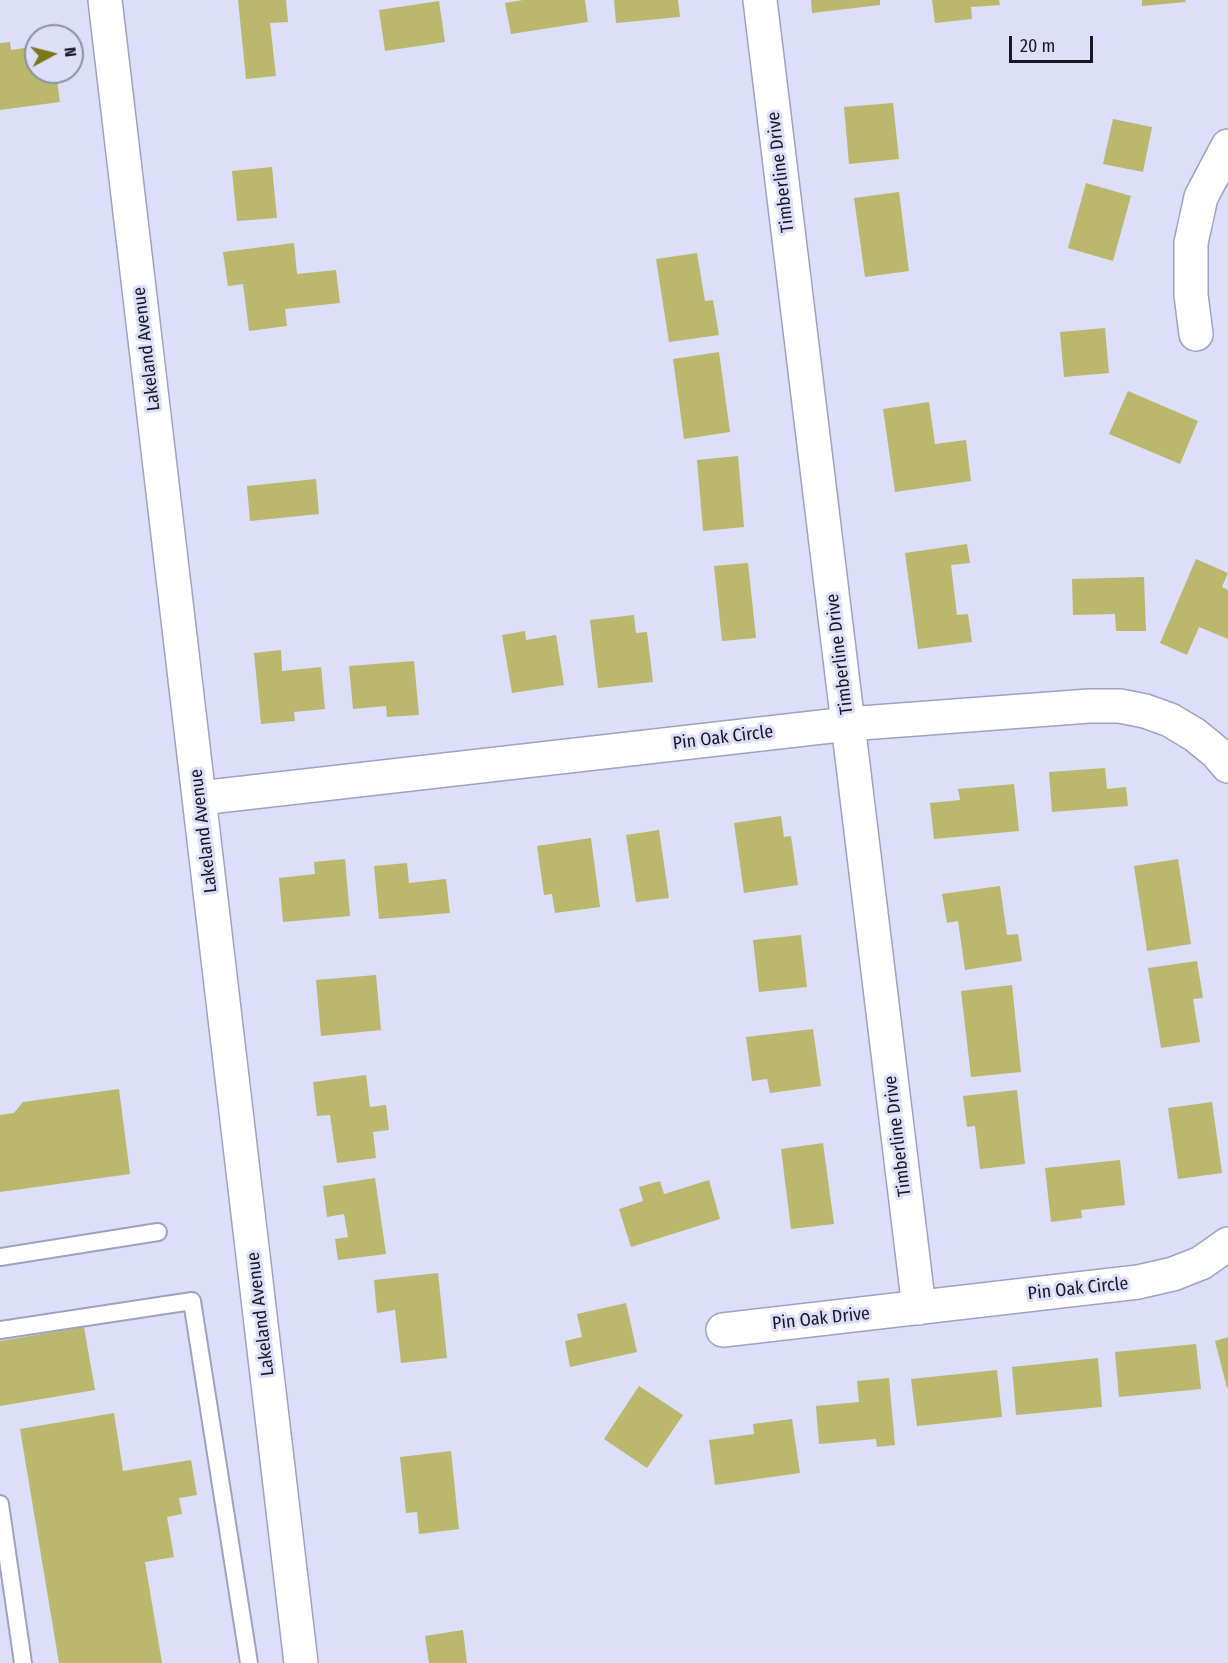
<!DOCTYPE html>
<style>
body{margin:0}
#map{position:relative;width:1228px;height:1663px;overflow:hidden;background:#dcdefa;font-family:"Fira Sans Condensed",sans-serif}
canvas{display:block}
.north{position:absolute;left:24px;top:24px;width:60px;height:60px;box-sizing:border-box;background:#dcdefa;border:2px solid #8e8fa4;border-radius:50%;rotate:83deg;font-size:16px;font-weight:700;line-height:24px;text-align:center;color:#181824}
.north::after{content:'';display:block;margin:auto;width:21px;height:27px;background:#7d771c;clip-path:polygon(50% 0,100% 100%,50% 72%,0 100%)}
.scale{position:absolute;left:1009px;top:36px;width:84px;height:27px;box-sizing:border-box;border:3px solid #181824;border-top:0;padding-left:8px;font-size:18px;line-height:21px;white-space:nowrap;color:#181824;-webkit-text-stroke:4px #dcdefa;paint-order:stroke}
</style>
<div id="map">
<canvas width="1228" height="1663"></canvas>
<div class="north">N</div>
<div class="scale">20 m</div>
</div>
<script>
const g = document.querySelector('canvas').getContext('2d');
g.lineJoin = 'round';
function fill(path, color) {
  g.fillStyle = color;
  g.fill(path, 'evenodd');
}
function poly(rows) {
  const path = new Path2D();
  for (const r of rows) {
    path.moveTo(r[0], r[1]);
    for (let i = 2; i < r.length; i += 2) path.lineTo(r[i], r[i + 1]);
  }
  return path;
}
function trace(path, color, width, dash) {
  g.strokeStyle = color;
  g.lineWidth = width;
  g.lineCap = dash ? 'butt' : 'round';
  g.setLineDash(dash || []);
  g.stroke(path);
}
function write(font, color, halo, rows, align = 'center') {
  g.font = font + ' "Fira Sans Condensed",sans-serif';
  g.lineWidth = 6;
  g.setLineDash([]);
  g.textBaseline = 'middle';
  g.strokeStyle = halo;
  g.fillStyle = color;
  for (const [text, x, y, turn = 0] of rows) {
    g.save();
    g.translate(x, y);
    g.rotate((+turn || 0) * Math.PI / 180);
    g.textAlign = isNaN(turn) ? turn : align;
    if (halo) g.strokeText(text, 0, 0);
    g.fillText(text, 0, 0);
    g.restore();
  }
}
fill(poly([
 [238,0,286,0,288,22,270,23,276,76,246,79],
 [523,0,585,0,588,22,511,34,505,3],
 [614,0,678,0,680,17,616,23],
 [811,0,880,0,880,5,812,13],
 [932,0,999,0,1000,5,971,7,972,19,935,23],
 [1142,0,1185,0,1186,2,1142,6],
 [439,1,445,42,385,51,379,10],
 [10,42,11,50,36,46,36,72,56,72,60,102,0,110,0,43],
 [893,103,899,159,849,164,844,107],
 [1113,119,1152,127,1143,172,1103,164],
 [272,167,277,218,237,221,232,171],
 [1086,183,1131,196,1113,261,1068,248],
 [899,192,909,271,865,277,854,198],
 [294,243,297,274,336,270,340,303,285,309,287,326,249,331,243,284,228,286,223,252],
 [697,253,705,301,713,300,719,335,669,342,656,259],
 [1105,328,1109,373,1064,377,1060,332],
 [719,352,730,432,684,439,673,359],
 [1128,391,1198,421,1180,464,1109,434],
 [929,402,935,444,966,440,971,481,895,492,883,409],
 [738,456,744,527,703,531,697,460],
 [316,479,319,514,250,521,247,486],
 [967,544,970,563,951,565,957,615,968,614,972,642,918,649,905,553],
 [1196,559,1228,573,1222,587,1228,590,1228,639,1199,627,1187,655,1160,643],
 [748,563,756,638,722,641,714,566],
 [1144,577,1146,631,1116,631,1115,614,1073,615,1072,579],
 [634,615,636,633,647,632,653,682,598,688,590,620],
 [525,631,526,640,556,635,564,685,512,693,502,635],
 [281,650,282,671,321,667,325,709,294,712,295,721,261,724,254,653],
 [414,661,419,715,387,717,386,706,353,709,349,666],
 [1105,768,1107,789,1126,787,1128,806,1052,812,1049,772],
 [1014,784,1019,831,934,839,930,803,960,800,958,789],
 [781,816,784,837,791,836,798,885,744,893,734,823],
 [659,830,669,898,636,902,626,835],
 [591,838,600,907,555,913,552,894,544,895,537,846],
 [345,859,350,916,283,922,279,878,315,874,314,862],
 [1178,859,1191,944,1147,951,1134,866],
 [407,863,409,883,446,879,450,913,379,919,374,866],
 [1000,886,1007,935,1018,934,1022,961,965,970,958,921,947,923,942,894],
 [801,935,807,987,759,992,753,940],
 [1197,961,1203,998,1193,999,1200,1042,1161,1048,1148,968],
 [376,975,381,1030,321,1036,316,980],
 [1012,985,1021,1072,971,1077,961,991],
 [813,1029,821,1086,770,1093,767,1079,752,1081,746,1037],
 [366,1075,370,1107,386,1105,389,1130,373,1132,376,1158,337,1163,330,1115,317,1116,313,1082],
 [119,1089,130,1174,0,1192,0,1115,14,1113,23,1102],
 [1017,1090,1025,1164,980,1169,975,1126,967,1127,963,1096],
 [1212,1102,1222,1173,1178,1179,1168,1108],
 [823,1143,834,1224,791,1229,781,1149],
 [1120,1160,1125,1205,1081,1210,1082,1218,1051,1222,1045,1168],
 [375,1178,386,1254,338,1260,335,1239,348,1237,344,1214,327,1217,323,1186],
 [709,1180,720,1219,631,1247,619,1209,643,1201,639,1187,660,1181,664,1194],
 [438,1273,447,1358,401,1363,395,1310,377,1313,374,1280],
 [626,1303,637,1352,570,1367,565,1341,582,1337,577,1314],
 [84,1327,95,1390,0,1406,0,1341],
 [1228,1337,1228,1388,1227,1388,1215,1341],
 [1196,1344,1201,1389,1119,1397,1115,1352],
 [1098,1358,1102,1407,1016,1415,1012,1367],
 [997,1370,1002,1417,917,1426,911,1379],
 [889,1378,895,1445,877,1447,876,1439,819,1444,816,1406,859,1402,857,1381],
 [639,1386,683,1415,647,1468,604,1439],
 [114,1413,123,1471,191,1460,197,1495,179,1498,182,1514,167,1517,174,1557,145,1562,162,1663,59,1663,20,1429],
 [792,1419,800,1473,715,1485,709,1440,754,1434,753,1424],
 [451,1451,459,1529,419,1534,417,1512,406,1513,400,1457],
 [463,1630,467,1663,429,1663,425,1636]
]), '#bbb76c');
const lane = poly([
 [0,1257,158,1232],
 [0,1330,192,1301,249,1663],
 [0,1504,23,1663]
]);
const street = poly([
 [105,0,301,1663],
 [760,0,919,1308],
 [1196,334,1191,295,1191,243,1201,197,1228,146],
 [200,798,848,724,1089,706,1120,706,1145,711,1170,720,1195,735,1217,753,1228,766],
 [723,1330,1138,1282,1173,1274,1201,1263,1228,1244]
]);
trace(lane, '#9ea1c1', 20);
trace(street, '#9ea1c1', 36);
trace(lane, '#fff', 16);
trace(street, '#fff', 33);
write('18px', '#181824', '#dcdefa', [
 ["Timberline Drive",781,172,-97],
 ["Lakeland Avenue",147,349,-97],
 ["Timberline Drive",840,654,-97],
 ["Pin Oak Circle",723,738,-7],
 ["Lakeland Avenue",204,831,-97],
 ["Timberline Drive",898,1136,-97],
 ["Pin Oak Circle",1078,1289,-6],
 ["Lakeland Avenue",261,1314,-97],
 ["Pin Oak Drive",821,1319,-6]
]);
</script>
